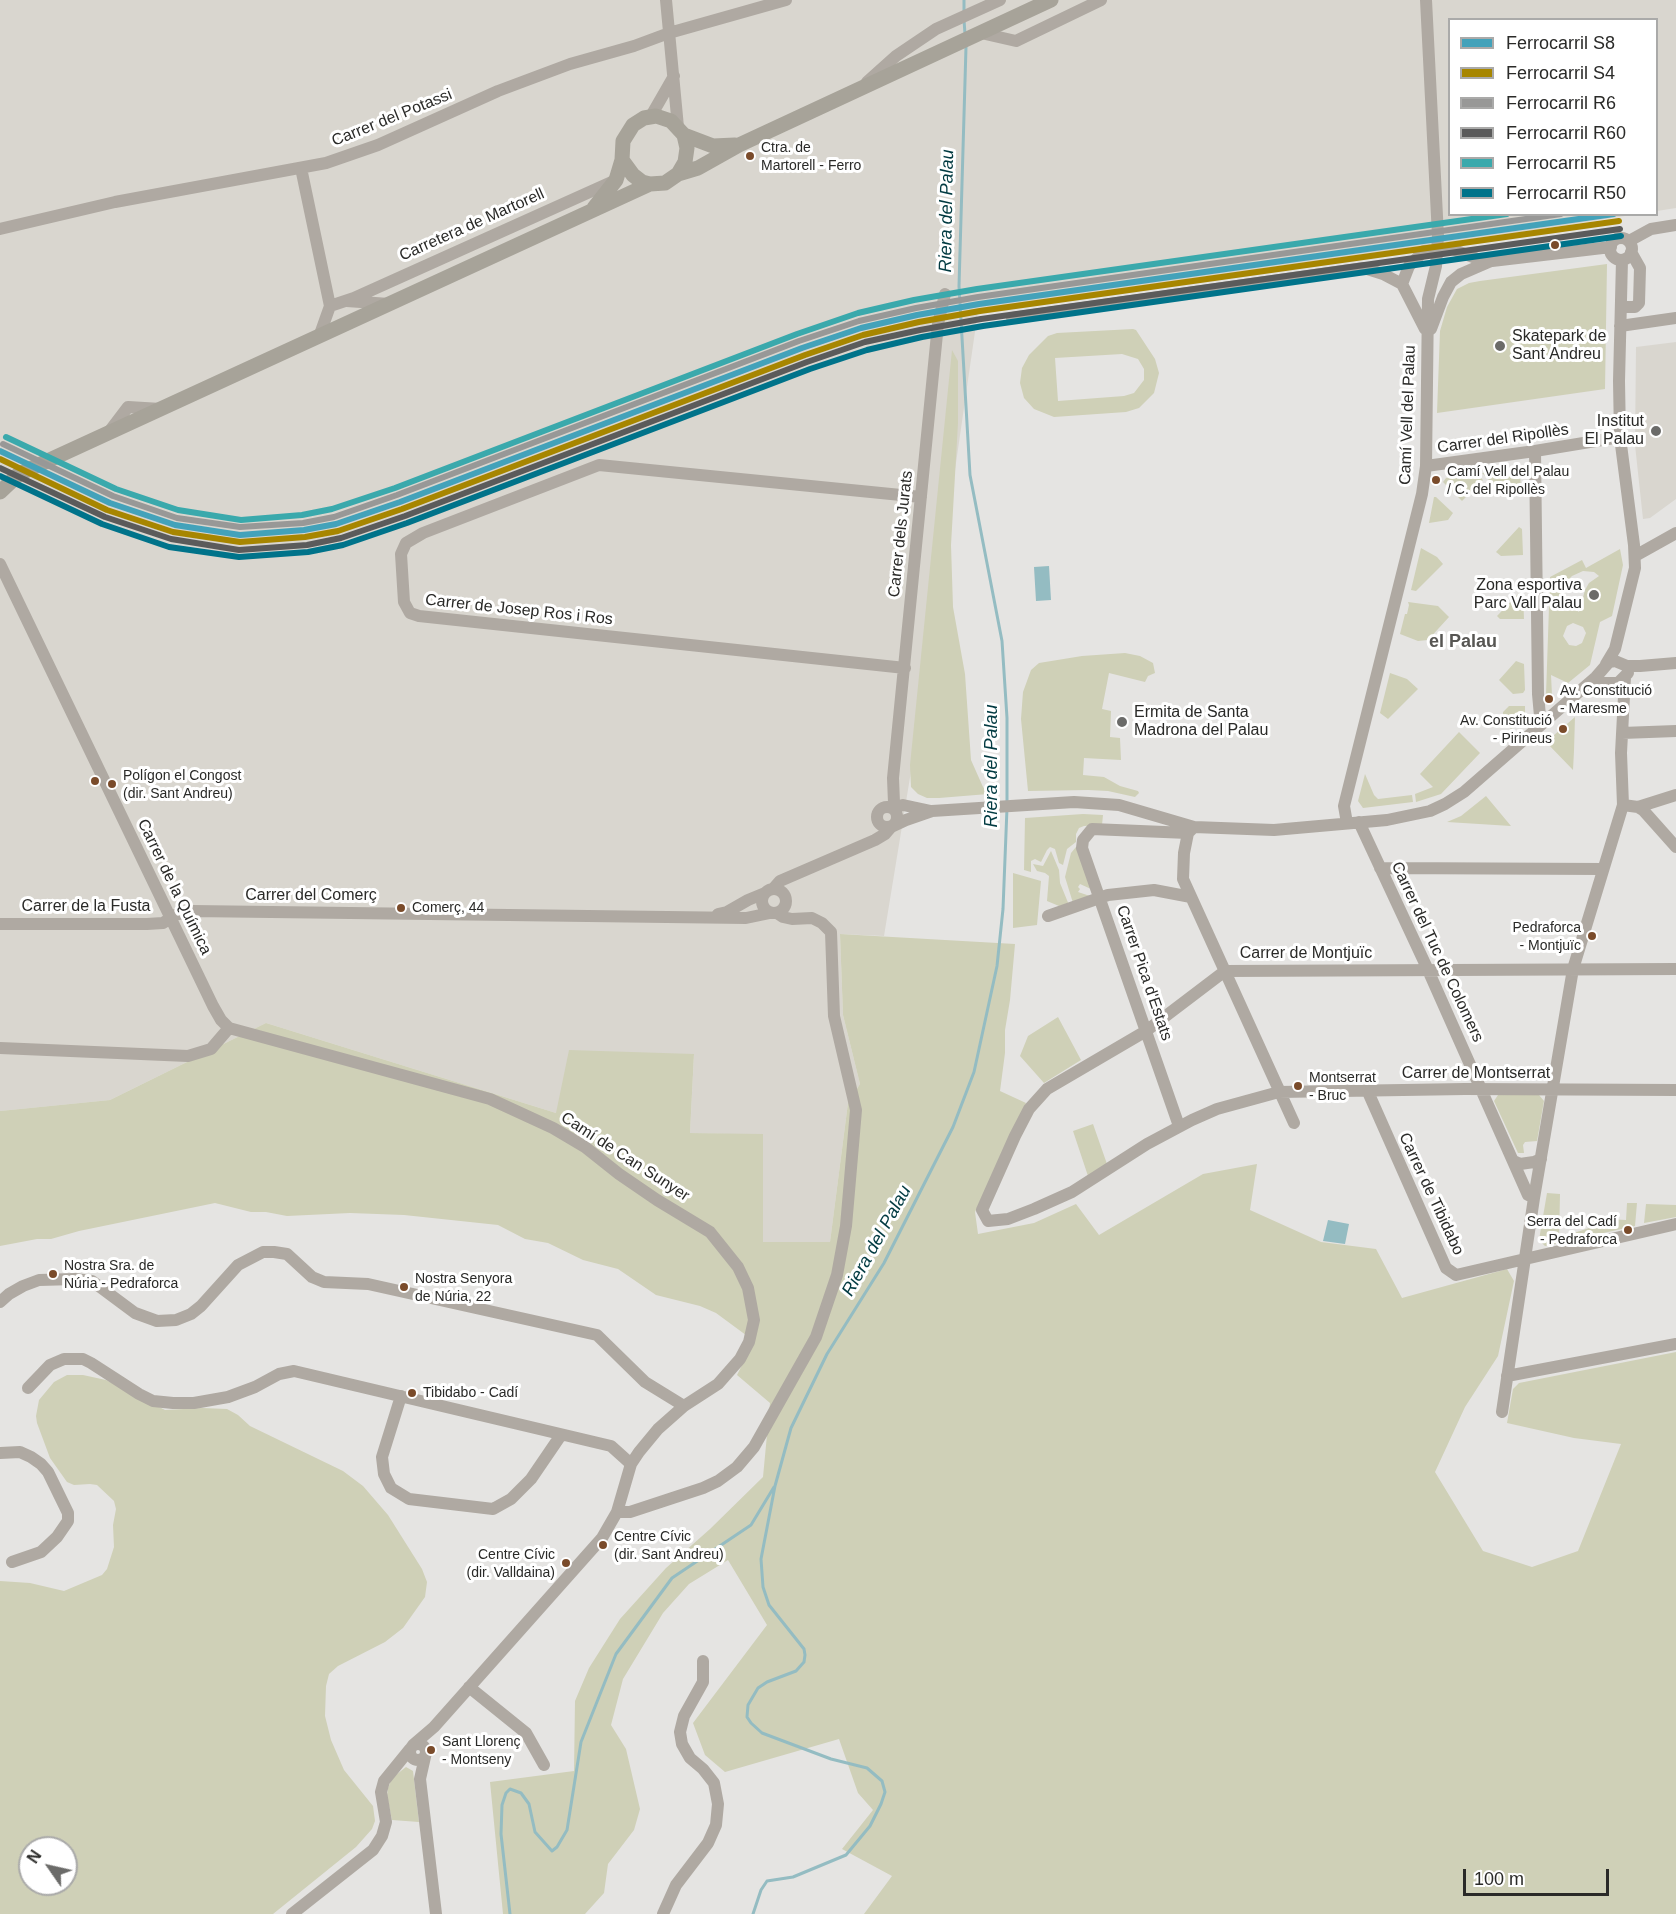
<!DOCTYPE html>
<meta charset="utf-8">
<style>
body{margin:0}
#map{position:relative;width:1676px;height:1914px;overflow:hidden;background:#e5e4e2;font-family:Helvetica,sans-serif}
canvas{display:block}
.legend{position:absolute;left:1448px;top:18px;width:210px;height:198px;box-sizing:border-box;background:#fff;border:2px solid #aaaaa9;margin:0;padding:8px 10px;list-style:none;font-size:18px;color:#2a2a28}
.legend li{display:flex;align-items:center;gap:12px;height:30px}
.legend b{width:30px;border:2px solid #aaaaa9}
.north{position:absolute;left:18px;top:1836px;width:60px;height:60px;box-sizing:border-box;background:#fff;border:2px solid #aaaaa9;border-radius:50%;rotate:304deg;font-size:16px;font-weight:700;line-height:24px;text-align:center;color:#2a2a28}
.north::after{content:'';display:block;margin:auto;width:21px;height:27px;background:#6b6b69;clip-path:polygon(50% 0,100% 100%,50% 72%,0 100%)}
.scale{position:absolute;left:1463px;top:1869px;width:146px;height:27px;box-sizing:border-box;border:3px solid #2a2a28;border-top:0;padding-left:8px;font-size:18px;line-height:21px;white-space:nowrap;color:#2a2a28;-webkit-text-stroke:4px #fff;paint-order:stroke}
</style>
<div id="map">
<canvas width="1676" height="1914"></canvas>
<ul class="legend">
<li><b style="height:8px;background:#43a2ba"></b>Ferrocarril S8</li>
<li><b style="height:8px;background:#a78600"></b>Ferrocarril S4</li>
<li><b style="height:8px;background:#989897"></b>Ferrocarril R6</li>
<li><b style="height:8px;background:#5b5b5b"></b>Ferrocarril R60</li>
<li><b style="height:8px;background:#3aa9ac"></b>Ferrocarril R5</li>
<li><b style="height:8px;background:#00738a"></b>Ferrocarril R50</li>
</ul>
<div class="north">N</div>
<div class="scale">100 m</div>
</div>
<script>
const g = document.querySelector('canvas').getContext('2d');
g.lineJoin = 'round';
function fill(path, color) {
  g.fillStyle = color;
  g.fill(path, 'evenodd');
}
function poly(rows) {
  const path = new Path2D();
  for (const r of rows) {
    if (r.length === 3) {
      path.moveTo(r[0] + r[2], r[1]);
      path.arc(r[0], r[1], r[2], 0, 2 * Math.PI);
      continue;
    }
    path.moveTo(r[0], r[1]);
    for (let i = 2; i < r.length; i += 2) path.lineTo(r[i], r[i + 1]);
  }
  return path;
}
function trace(path, color, width, dash) {
  g.strokeStyle = color;
  g.lineWidth = width;
  g.lineCap = dash ? 'butt' : 'round';
  g.setLineDash(dash || []);
  g.stroke(path);
}
function write(font, color, halo, rows, align = 'center') {
  g.font = font + ' Helvetica,sans-serif';
  g.lineWidth = 6;
  g.setLineDash([]);
  g.textBaseline = 'middle';
  g.strokeStyle = halo;
  g.fillStyle = color;
  for (const [text, x, y, turn = 0] of rows) {
    g.save();
    g.translate(x, y);
    g.rotate((+turn || 0) * Math.PI / 180);
    g.textAlign = isNaN(turn) ? turn : align;
    if (halo) g.strokeText(text, 0, 0);
    g.fillText(text, 0, 0);
    g.restore();
  }
}
fill(poly([
 [0,0,1676,0,1676,208,1657,211,1656,20,1450,20,1450,214,1631,215,1232,278,978,311,914,753,884,936,840,934,843,1015,860,1084,848,1103,830,1242,763,1242,763,1135,690,1133,694,1055,556,1113,266,1023,110,1100,0,1111],
 [1676,342,1676,499,1650,518,1643,519,1635,445,1636,347]
]), '#d9d6cf');
fill(poly([
 [1607,264,1605,389,1437,413,1440,331,1447,307,1457,289,1469,283,1480,281],
 [1133,329,1136,330,1155,359,1159,373,1154,393,1139,408,1126,412,1054,417,1034,409,1024,398,1020,383,1022,368,1029,355,1048,336,1057,333],
 [1122,354,1138,359,1144,369,1144,380,1134,393,1124,396,1058,401,1055,358],
 [952,350,958,361,958,423,951,545,953,607,965,674,971,760,983,787,988,794,939,798,927,798,918,794,911,787,910,765],
 [1518,468,1520,470,1521,493,1503,494,1482,473],
 [1477,474,1483,480,1462,501,1443,482,1446,478],
 [1434,497,1436,497,1453,513,1448,520,1429,523],
 [1519,527,1522,529,1523,555,1501,556,1496,552],
 [1421,548,1437,557,1443,564,1416,591,1411,590],
 [1620,549,1623,565,1612,616,1600,622,1590,665,1568,683,1551,675,1552,695,1546,695,1550,577,1582,560,1586,568],
 [1583,571,1594,572,1599,576,1589,583,1585,590,1579,612,1569,605,1564,592,1567,581,1572,576],
 [1573,623,1583,627,1586,633,1582,643,1576,646,1569,645,1563,636,1567,626],
 [1520,592,1523,595,1524,619,1500,619,1497,616],
 [1408,602,1438,606,1449,617,1428,640,1418,641,1400,634,1405,614,1407,614,1409,605],
 [1125,653,1140,656,1153,663,1155,673,1148,676,1145,682,1109,673,1102,709,1111,711,1110,737,1120,738,1121,760,1084,758,1083,775,1104,777,1120,786,1138,791,1139,793,1135,797,1108,791,1088,790,1028,791,1021,719,1023,692,1031,670,1039,663,1082,656],
 [1516,661,1524,664,1525,690,1523,693,1513,694,1499,680],
 [1390,673,1407,679,1418,689,1388,719,1380,713],
 [1509,706,1525,706,1525,716,1511,729,1503,721,1503,712],
 [1575,717,1574,751,1573,770,1546,742],
 [1459,732,1480,753,1441,794,1416,802,1415,794,1433,787,1420,774],
 [1365,774,1374,795,1378,799,1412,795,1413,802,1363,808,1358,801],
 [1486,796,1511,826,1447,822,1461,816],
 [1083,814,1103,815,1102,825,1084,826,1079,828,1076,834,1076,842,1067,849,1063,865,1059,863,1055,849,1050,847,1047,850,1041,862,1035,859,1031,861,1031,872,1024,870,1025,818],
 [1076,847,1091,889,1080,884,1078,887,1080,889,1078,892,1093,897,1073,903,1065,877,1071,853],
 [1051,851,1059,870,1060,883,1069,905,1059,906,1047,901,1049,876,1045,873,1037,871,1033,864,1043,866],
 [1013,873,1041,881,1037,925,1013,928],
 [840,934,1015,944,1010,1000,1005,1030,1005,1053,1000,1091,1026,1103,975,1212,978,1234,1034,1223,1076,1204,1099,1235,1203,1174,1257,1164,1250,1210,1321,1242,1376,1249,1402,1298,1507,1269,1514,1281,1498,1356,1465,1407,1435,1472,1483,1551,1532,1567,1578,1551,1621,1444,1574,1438,1507,1423,1513,1389,1519,1383,1676,1352,1676,1914,864,1914,892,1876,842,1849,873,1810,858,1793,839,1739,725,1772,705,1755,693,1723,767,1625,728,1560,689,1584,663,1613,623,1679,611,1725,626,1749,640,1809,634,1830,608,1864,604,1893,585,1914,503,1914,490,1782,574,1771,575,1701,589,1668,620,1619,666,1568,710,1529,763,1477,770,1403,737,1375,754,1341,716,1313,700,1306,656,1295,618,1269,583,1260,548,1243,525,1239,498,1225,404,1215,350,1213,287,1216,266,1212,251,1212,215,1203,79,1231,51,1239,37,1239,0,1246,0,1111,110,1100,266,1023,556,1113,569,1050,694,1054,690,1133,763,1134,763,1242,830,1242,848,1103,860,1084,843,1015],
 [1058,1017,1081,1060,1044,1083,1020,1056,1028,1036],
 [1498,1095,1539,1095,1544,1101,1537,1141,1525,1142,1523,1145,1524,1153,1518,1153,1494,1101],
 [1093,1124,1107,1164,1088,1176,1073,1131],
 [1547,1193,1560,1194,1559,1238,1589,1228,1593,1224,1593,1218,1626,1220,1627,1203,1637,1203,1635,1226,1545,1246,1539,1240],
 [1646,1204,1676,1205,1676,1217,1644,1223],
 [67,1375,83,1375,106,1380,165,1410,202,1408,227,1409,238,1415,250,1426,343,1471,363,1486,388,1515,422,1569,427,1582,425,1597,403,1628,385,1642,338,1666,329,1674,326,1686,325,1716,331,1740,344,1770,373,1806,375,1821,372,1829,356,1847,273,1914,0,1914,0,1581,30,1583,64,1591,102,1575,107,1569,114,1547,113,1525,116,1509,114,1501,97,1485,90,1484,74,1485,67,1482,50,1458,37,1423,36,1416,39,1400,54,1382],
 [30,1848,66,1848,66,1884,30,1884],
 [406,1767,413,1771,419,1822,392,1820,387,1796,388,1788,392,1778]
]), '#cfd0b7');
fill(poly([
 [1049,566,1051,600,1036,601,1034,567],
 [1328,1220,1349,1224,1345,1244,1323,1241]
]), '#94bcc2');
trace(poly([
 [964,0,964,13],
 [964,20,965,34],
 [966,47,959,286,970,475,1002,641,1007,718,1007,802],
 [510,1914,501,1834,502,1805,506,1793,510,1789,521,1793,529,1804,535,1832,552,1851,557,1847,567,1830,581,1742,616,1654,672,1578,751,1525,774,1487],
 [753,1914,761,1890,767,1881,793,1877,846,1855,870,1826,881,1804,885,1792,882,1781,867,1768,831,1759,762,1733,751,1723,747,1717,748,1705,758,1688,767,1682,796,1671,804,1662,805,1655,804,1649,769,1605,763,1587,761,1559,775,1486,791,1428,827,1354,884,1263,953,1127,974,1072,997,966,1003,909,1007,808]
]), '#94bcc2', 3);
trace(poly([
 [666,0,678,127],
 [981,33,1016,41,1101,0],
 [867,82,896,56,936,29,1000,0],
 [651,116,674,76],
 [301,168,330,306],
 [0,229,115,202,326,163,378,145,498,91,570,64,634,46,669,33,786,0],
 [1621,249,11],
 [1629,241,1651,229,1676,225],
 [347,301,389,304],
 [330,306,354,298,614,181],
 [1621,307,1635,307,1639,303,1640,268,1631,252],
 [1012,318,1364,268,1383,274,1402,284],
 [1620,326,1676,318],
 [1425,329,1402,284,1409,266,1424,251,1452,249,1483,261,1492,261,1611,247],
 [1431,329,1443,297,1451,282,1461,274,1491,261],
 [319,337,330,306],
 [109,432,128,407,161,409],
 [1535,451,1538,694,1540,716,1543,722],
 [1426,466,1535,451,1620,437],
 [1635,556,1676,533],
 [0,564,213,1006,221,1020,229,1028,490,1099,553,1128,585,1147,619,1174,657,1200,710,1232,738,1267,748,1288,754,1320,749,1342,740,1359,718,1384,684,1406,658,1429,639,1452,631,1464,617,1512,602,1538,434,1727,413,1745],
 [1606,664,1615,649,1635,568,1634,545,1620,437,1619,381,1622,260],
 [905,668,419,616,410,613,404,602,401,554,406,543,423,533,599,465,921,497],
 [1588,687,1601,683,1618,683,1628,673],
 [1622,733,1676,731],
 [1623,805,1638,807,1643,810,1676,847],
 [887,817,10],
 [1638,807,1676,795],
 [931,811,903,805,892,808,894,803,893,778,938,324,945,294],
 [1359,822,1428,970,1528,1195,1534,1198],
 [1347,823,1344,806,1422,494,1426,466,1428,299,1436,266,1438,236,1426,0],
 [1188,833,1184,853,1183,879,1294,1123],
 [1380,868,1603,869],
 [773,889,780,881,875,840,885,834,891,827,906,820,932,811,1074,802,1119,805,1194,827,1274,830,1387,820,1430,811,1445,804,1464,792,1596,677,1609,662,1615,661,1627,666,1640,666,1676,663],
 [774,901,12],
 [718,914,727,912,748,900,765,893],
 [1048,916,1108,895,1154,890,1191,897],
 [0,924,147,924,163,923,175,915,192,911,746,918,770,913],
 [1676,969,1225,971,1146,1031,1047,1089,1029,1109,1015,1136,982,1210,988,1221,1008,1219,1034,1209,1072,1192,1147,1144,1192,1120,1217,1109,1279,1092,1465,1089,1676,1090],
 [0,1048,188,1056,211,1049,229,1028],
 [1368,1092,1446,1268,1456,1275,1676,1224],
 [1179,1126,1082,848,1083,840,1092,829,1188,833,1194,827],
 [1514,1161,1520,1164,1534,1162,1541,1159],
 [0,1302,9,1294,23,1286,39,1280,75,1279,92,1281,135,1313,157,1321,176,1320,191,1314,201,1306,238,1265,263,1252,274,1252,287,1254,312,1277,324,1282,368,1284,597,1335,645,1382,684,1406],
 [1507,1376,1676,1344],
 [28,1388,50,1365,64,1359,83,1359,91,1363,139,1394,153,1401,173,1403,194,1403,228,1397,255,1387,279,1374,294,1371,611,1446,631,1464],
 [401,1396,382,1457,384,1474,391,1488,409,1499,493,1509,511,1499,531,1479,561,1435],
 [1502,1412,1534,1198,1573,969,1623,805,1621,753,1625,677],
 [0,1453,20,1452,31,1457,41,1464,48,1472,68,1513,68,1521,57,1537,41,1552,12,1562],
 [617,1512,630,1512,703,1488,718,1481,737,1467,754,1447,816,1337,837,1275,846,1226,856,1110,834,1016,831,932,822,923,812,918,792,919,783,917,777,913],
 [469,1687,526,1733,544,1765],
 [418,1752,8],
 [425,1757,420,1779,436,1914],
 [292,1914,373,1850,382,1836,386,1822,381,1792,384,1781,410,1749],
 [663,1914,676,1885,708,1843,716,1825,718,1804,714,1783,703,1769,690,1758,682,1744,680,1732,684,1716,703,1682,703,1661]
]), '#afa9a2', 12);
trace(poly([
 [684,135,713,146,735,145],
 [678,174,698,168,739,145,1051,0],
 [594,208,616,180,622,160,623,141,633,125,644,118,656,116,671,121,684,135,687,148,685,162,678,174,665,183,650,184,642,182,633,175,622,160],
 [0,492,19,474,650,184]
]), '#a7a399', 15);
trace(poly([
 [0,451,110,503,175,525,240,535,304,530,336,524,400,502,802,348,861,328,917,315,979,304,1614,214]
]), '#43a2ba', 6);
trace(poly([
 [0,459,107,510,173,532,240,542,305,537,338,531,402,509,805,355,863,335,919,322,980,311,1619,221]
]), '#a78600', 6);
trace(poly([
 [3,444,113,496,177,518,240,527,303,523,334,517,397,495,799,341,859,321,916,308,978,297,1561,214]
]), '#989897', 6);
trace(poly([
 [0,468,105,517,171,539,239,550,307,545,341,538,405,516,807,362,865,342,920,330,981,319,1620,229]
]), '#5b5b5b', 6);
trace(poly([
 [6,437,116,489,178,510,241,520,302,515,332,509,395,488,797,334,858,313,914,300,977,289,1507,214]
]), '#3aa9ac', 6);
trace(poly([
 [0,476,102,524,169,547,239,557,308,552,343,545,407,523,810,369,867,350,922,337,983,326,1621,236]
]), '#00738a', 6);
for (const [x, y, r, color] of [
 [750,156,5,"#7a4b2a"],
 [1555,245,5,"#7a4b2a"],
 [1500,346,6,"#6b6b69"],
 [1656,431,6,"#6b6b69"],
 [1436,480,5,"#7a4b2a"],
 [1594,595,6,"#6b6b69"],
 [1549,699,5,"#7a4b2a"],
 [1122,722,6,"#6b6b69"],
 [1563,729,5,"#7a4b2a"],
 [95,781,5,"#7a4b2a"],
 [112,784,5,"#7a4b2a"],
 [401,908,5,"#7a4b2a"],
 [1592,936,5,"#7a4b2a"],
 [1298,1086,5,"#7a4b2a"],
 [1628,1230,5,"#7a4b2a"],
 [53,1274,5,"#7a4b2a"],
 [404,1287,5,"#7a4b2a"],
 [412,1393,5,"#7a4b2a"],
 [603,1545,5,"#7a4b2a"],
 [566,1563,5,"#7a4b2a"],
 [431,1750,5,"#7a4b2a"]
]) {
  const dot = new Path2D();
  dot.arc(x, y, r, 0, 2 * Math.PI);
  g.fillStyle = color;
  g.fill(dot);
  trace(dot, '#fff', 2);
}
write('14px', '#2a2a28', '#fff', [
 ["Ctra. de",761,148],
 ["Martorell - Ferro",761,166],
 ["Camí Vell del Palau",1447,472],
 ["/ C. del Ripollès",1447,490],
 ["Av. Constitució",1560,691],
 ["- Maresme",1560,709],
 ["Av. Constitució",1552,721,"right"],
 ["- Pirineus",1552,739,"right"],
 ["Polígon el Congost",123,776],
 ["(dir. Sant Andreu)",123,794],
 ["Comerç, 44",412,908],
 ["Pedraforca",1581,928,"right"],
 ["- Montjuïc",1581,946,"right"],
 ["Montserrat",1309,1078],
 ["- Bruc",1309,1096],
 ["Serra del Cadí",1617,1222,"right"],
 ["- Pedraforca",1617,1240,"right"],
 ["Nostra Sra. de",64,1266],
 ["Núria - Pedraforca",64,1284],
 ["Nostra Senyora",415,1279],
 ["de Núria, 22",415,1297],
 ["Tibidabo - Cadí",423,1393],
 ["Centre Cívic",614,1537],
 ["(dir. Sant Andreu)",614,1555],
 ["Centre Cívic",555,1555,"right"],
 ["(dir. Valldaina)",555,1573,"right"],
 ["Sant Llorenç",442,1742],
 ["- Montseny",442,1760]
], 'left');
write('16px', '#2a2a28', '#fff', [
 ["Carrer del Potassi",392,118,-22],
 ["Carretera de Martorell",472,225,-24],
 ["Camí Vell del Palau",1408,415,-88],
 ["Carrer del Ripollès",1503,439,-8],
 ["Carrer dels Jurats",901,534,-84],
 ["Carrer de Josep Ros i Ros",519,610,6],
 ["Carrer de la Química",174,887,64],
 ["Carrer del Comerç",311,896],
 ["Carrer de la Fusta",86,907],
 ["Carrer del Tuc de Colomers",1437,952,65],
 ["Carrer de Montjuïc",1306,954],
 ["Carrer Pica d'Estats",1144,973,71],
 ["Carrer de Montserrat",1476,1074],
 ["Camí de Can Sunyer",625,1157,33],
 ["Carrer de Tibidabo",1431,1194,65]
]);
write('16px', '#2a2a28', '#fff', [
 ["Skatepark de",1512,337],
 ["Sant Andreu",1512,355],
 ["Institut",1644,422,"right"],
 ["El Palau",1644,440,"right"],
 ["Zona esportiva",1582,586,"right"],
 ["Parc Vall Palau",1582,604,"right"],
 ["Ermita de Santa",1134,713],
 ["Madrona del Palau",1134,731]
], 'left');
write('italic 18px', '#013a41', '#fff', [
 ["Riera del Palau",947,211,-89],
 ["Riera del Palau",992,766,-90],
 ["Riera del Palau",877,1241,-61]
]);
write('bold 18px', '#575653', '#fff', [
 ["el Palau",1463,642]
]);
</script>
